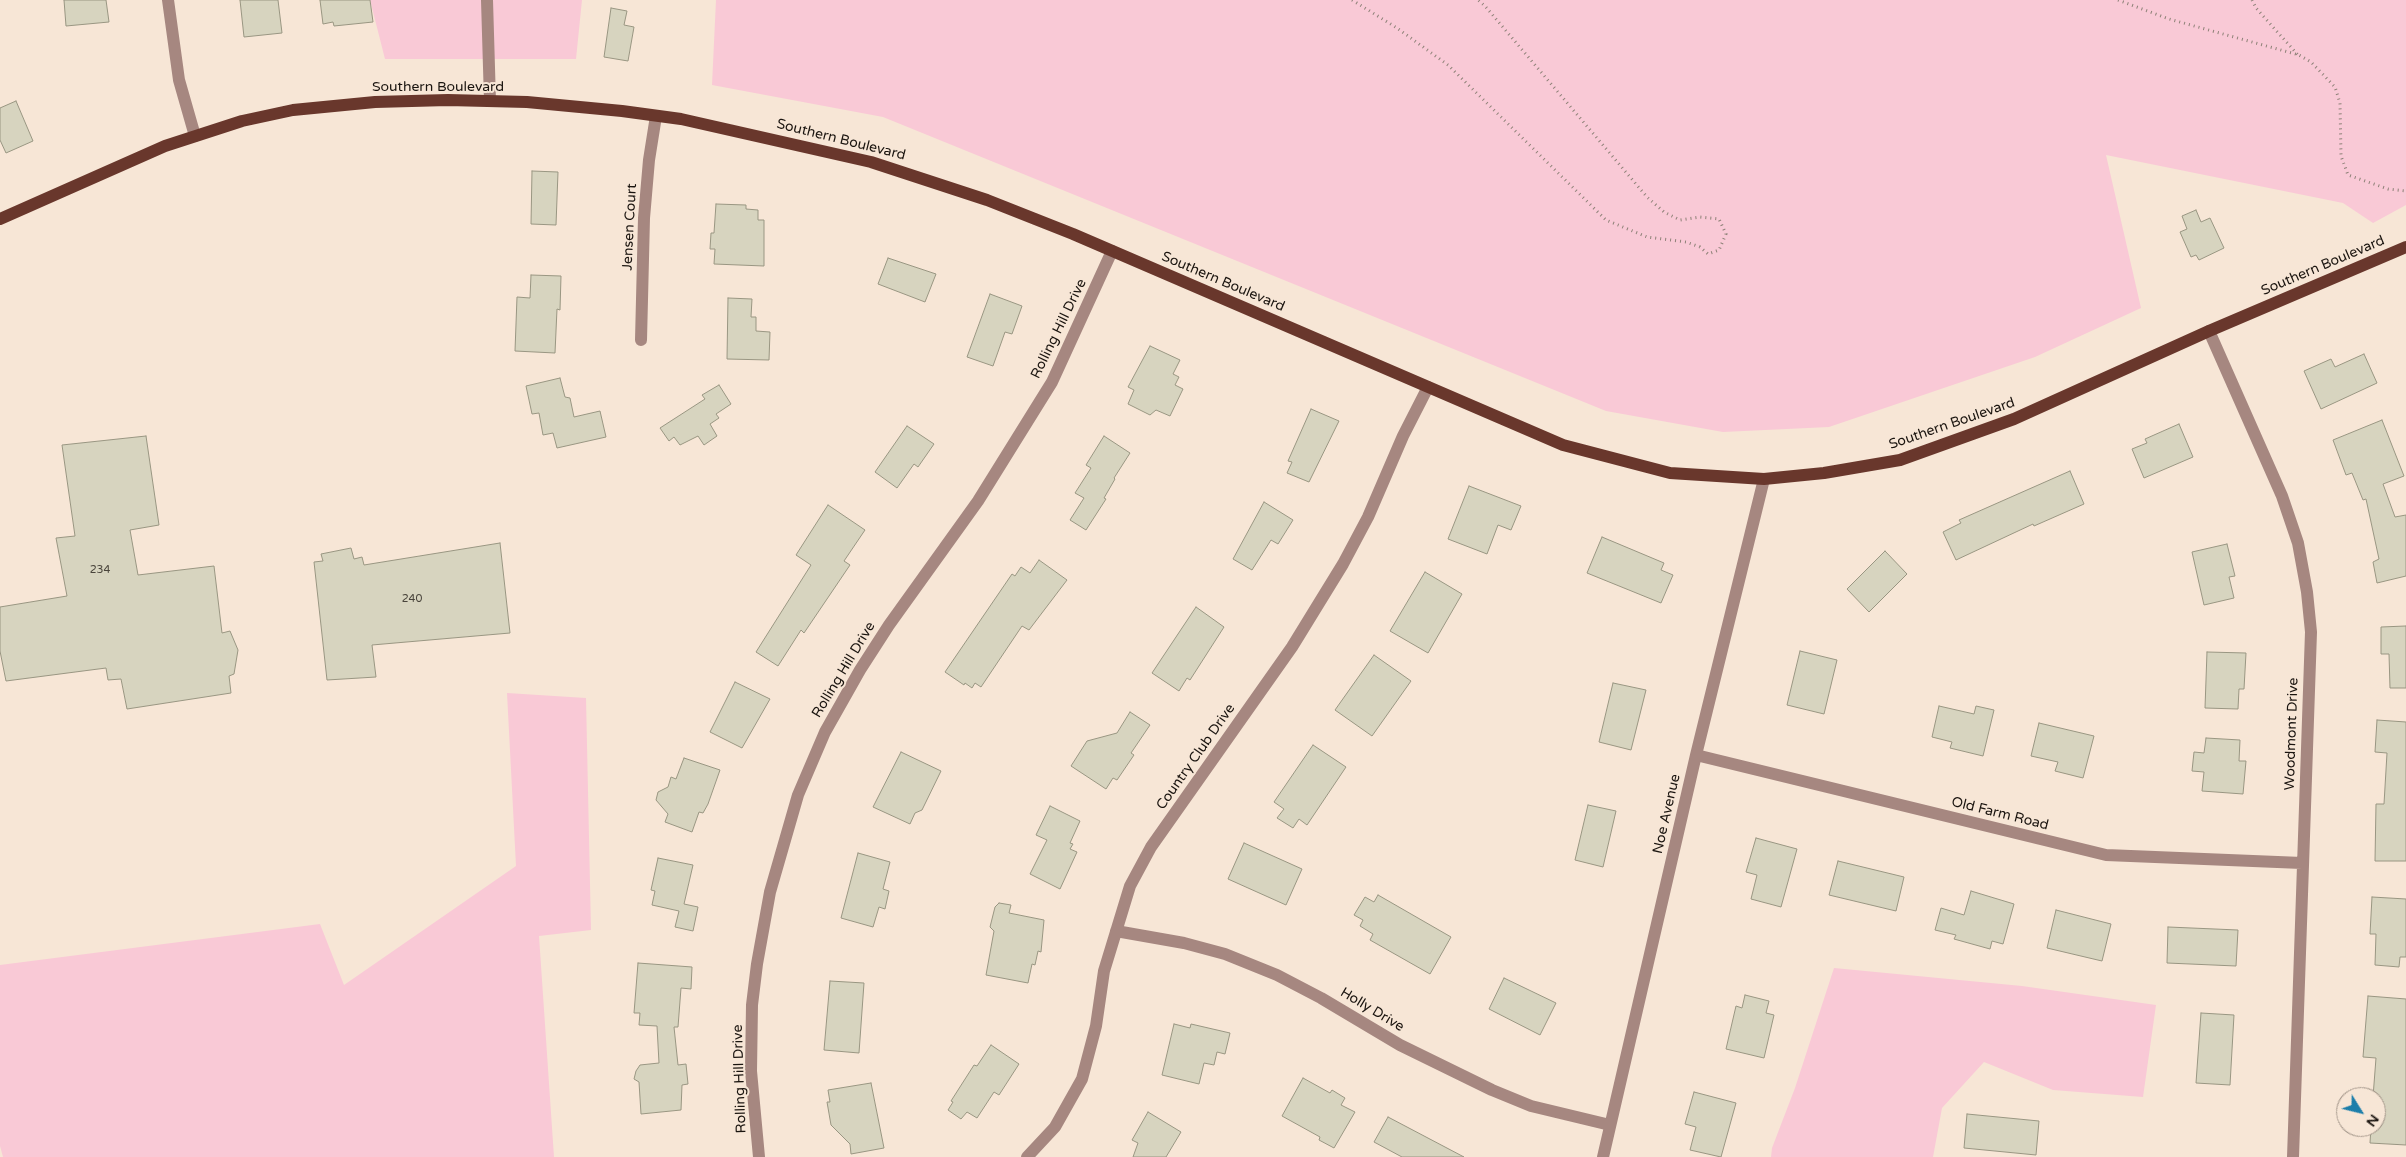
<!DOCTYPE html>
<style>
body{margin:0}
#map{position:relative;width:2406px;height:1157px;overflow:hidden;background:#f7e6d6;font-family:"Varela Round",sans-serif}
canvas{display:block}
.north{position:absolute;left:2336px;top:1087px;width:50px;height:50px;box-sizing:border-box;background:#f7e6d6;border:1px solid #9f9286;border-radius:50%;rotate:126deg;font-size:14px;font-weight:700;line-height:20px;text-align:center;color:#1a140f}
.north::after{content:'';display:block;margin:auto;width:18px;height:22px;background:#1c7eaa;clip-path:polygon(50% 0,100% 100%,50% 72%,0 100%)}
</style>
<div id="map">
<canvas width="2406" height="1157"></canvas>
<div class="north">N</div>
</div>
<script>
const g = document.querySelector('canvas').getContext('2d');
g.lineJoin = 'round';
function fill(path, color) {
  g.fillStyle = color;
  g.fill(path, 'evenodd');
}
function poly(rows) {
  const path = new Path2D();
  for (const r of rows) {
    path.moveTo(r[0], r[1]);
    for (let i = 2; i < r.length; i += 2) path.lineTo(r[i], r[i + 1]);
  }
  return path;
}
function trace(path, color, width, dash) {
  g.strokeStyle = color;
  g.lineWidth = width;
  g.lineCap = dash ? 'butt' : 'round';
  g.setLineDash(dash || []);
  g.stroke(path);
}
function write(font, color, halo, rows, align = 'center') {
  g.font = font + ' "Varela Round",sans-serif';
  g.lineWidth = 4;
  g.setLineDash([]);
  g.textBaseline = 'middle';
  g.strokeStyle = halo;
  g.fillStyle = color;
  for (const [text, x, y, turn = 0] of rows) {
    g.save();
    g.translate(x, y);
    g.rotate((+turn || 0) * Math.PI / 180);
    g.textAlign = isNaN(turn) ? turn : align;
    if (halo) g.strokeText(text, 0, 0);
    g.fillText(text, 0, 0);
    g.restore();
  }
}
fill(poly([
 [370,0,582,0,576,59,385,59],
 [716,0,2406,0,2406,205,2373,223,2343,203,2106,155,2141,308,2035,357,1829,427,1723,432,1606,411,883,117,712,85],
 [507,693,586,698,591,930,539,936,554,1157,3,1157,0,1146,0,965,320,924,344,985,516,866],
 [1834,968,2022,986,2156,1005,2143,1097,2053,1090,1984,1062,1942,1108,1933,1157,1771,1157,1772,1148,1795,1088]
]), '#f9c9d6');
const building = poly([
 [64,0,106,0,109,22,66,26,64,0],
 [240,0,278,0,282,33,244,37,240,0],
 [320,0,370,0,373,22,334,26,333,22,323,24,320,0],
 [611,8,627,11,624,25,634,27,628,61,604,57,611,8],
 [16,101,33,141,6,153,0,140,0,108,16,101],
 [532,171,558,172,556,225,531,224,532,171],
 [716,204,746,205,746,209,758,210,758,220,764,220,764,266,714,264,715,249,710,249,711,233,714,233,716,204],
 [2196,210,2201,222,2210,218,2224,248,2199,260,2196,255,2191,257,2180,232,2187,229,2182,216,2196,210],
 [888,258,936,274,925,302,878,284,888,258],
 [531,275,561,276,560,310,557,309,555,353,515,351,517,297,530,298,531,275],
 [990,294,1022,306,1012,334,1005,332,993,366,967,357,990,294],
 [728,298,752,299,751,317,756,317,756,331,770,332,769,360,727,359,728,298],
 [1150,346,1180,360,1173,374,1179,377,1175,385,1183,389,1170,416,1156,410,1150,415,1128,404,1134,390,1128,387,1150,346],
 [2364,354,2377,383,2321,409,2304,371,2331,359,2335,367,2364,354],
 [560,378,565,397,570,398,574,417,600,411,606,437,557,448,553,433,543,435,539,413,532,414,526,386,560,378],
 [719,385,731,404,716,414,719,418,710,424,717,436,704,445,698,436,680,445,674,437,669,441,660,428,705,399,702,395,719,385],
 [1311,409,1339,421,1309,482,1287,473,1292,462,1288,461,1311,409],
 [2382,420,2404,476,2383,484,2395,517,2406,515,2406,576,2377,583,2373,562,2379,559,2366,499,2363,500,2352,473,2346,475,2333,440,2382,420],
 [2179,424,2193,457,2144,478,2132,449,2147,443,2145,439,2179,424],
 [907,426,934,444,918,467,914,464,897,488,875,472,907,426],
 [146,436,159,525,130,530,138,575,214,566,222,633,230,631,238,650,234,674,229,676,231,693,127,709,121,679,108,680,106,668,6,681,0,651,0,607,67,596,56,538,75,536,62,445,146,436],
 [1104,436,1130,453,1114,478,1115,479,1104,498,1106,499,1086,530,1070,520,1084,498,1075,493,1091,468,1086,465,1104,436],
 [2070,471,2084,504,2034,526,2033,524,1956,560,1943,532,1961,523,1959,520,2070,471],
 [1469,486,1521,506,1511,530,1498,525,1487,554,1448,539,1469,486],
 [1264,502,1293,520,1278,544,1271,540,1252,570,1233,559,1264,502],
 [828,505,865,530,844,561,850,565,804,633,801,630,778,666,756,652,811,565,796,555,828,505],
 [1602,537,1664,563,1661,570,1673,575,1661,603,1587,573,1602,537],
 [500,543,510,633,372,645,376,677,327,680,314,562,323,561,321,554,351,548,354,559,362,557,364,565,500,543],
 [2227,544,2235,576,2229,577,2234,598,2204,605,2192,552,2227,544],
 [1885,551,1907,574,1869,612,1847,589,1885,551],
 [1039,560,1067,580,1029,630,1022,626,981,687,975,683,972,688,965,683,964,685,945,672,1012,574,1015,576,1021,567,1030,573,1039,560],
 [1425,572,1462,594,1428,653,1390,631,1425,572],
 [1196,607,1224,627,1190,680,1187,678,1179,691,1152,673,1196,607],
 [2406,626,2406,688,2390,688,2389,654,2381,654,2381,627,2406,626],
 [1800,651,1837,660,1824,714,1787,705,1800,651],
 [2207,652,2246,653,2244,689,2239,689,2238,709,2205,708,2207,652],
 [1374,655,1411,681,1372,736,1335,710,1374,655],
 [735,682,770,699,742,748,710,732,735,682],
 [1613,683,1646,690,1631,750,1599,742,1613,683],
 [1939,706,1974,714,1976,706,1994,710,1983,756,1950,748,1952,742,1932,737,1939,706],
 [1130,712,1150,725,1131,753,1134,755,1117,780,1113,778,1106,789,1071,766,1087,741,1117,733,1130,712],
 [2377,720,2406,722,2406,861,2375,861,2376,804,2384,804,2387,753,2375,752,2377,720],
 [2039,723,2094,736,2083,778,2055,771,2058,762,2031,756,2039,723],
 [2206,738,2240,740,2239,761,2246,761,2243,794,2202,791,2204,772,2192,771,2194,752,2204,753,2206,738],
 [1313,745,1346,767,1307,825,1299,819,1293,828,1277,818,1284,809,1274,802,1313,745],
 [901,752,941,771,922,810,915,813,910,824,873,807,901,752],
 [684,758,720,770,708,804,703,813,699,812,692,832,665,822,668,814,656,800,658,792,668,787,671,777,676,779,684,758],
 [1588,805,1616,811,1603,867,1575,860,1588,805],
 [1050,806,1080,821,1070,843,1073,844,1070,849,1077,852,1060,889,1030,874,1047,840,1036,835,1050,806],
 [1756,838,1797,849,1781,907,1751,899,1757,875,1746,872,1756,838],
 [1244,843,1302,869,1286,905,1228,879,1244,843],
 [858,853,890,862,883,889,889,891,885,909,879,907,873,927,841,918,858,853],
 [658,858,693,865,684,904,698,907,693,931,675,927,679,911,652,905,655,891,651,890,658,858],
 [1838,861,1904,877,1896,911,1829,895,1838,861],
 [1971,891,2014,904,2003,944,1992,941,1990,949,1954,939,1956,935,1935,930,1941,908,1964,915,1971,891],
 [1378,895,1451,937,1430,974,1370,940,1373,934,1360,926,1363,920,1354,915,1365,897,1374,902,1378,895],
 [2372,897,2406,899,2406,957,2400,957,2399,967,2375,965,2376,934,2370,934,2372,897],
 [999,903,1011,905,1009,913,1044,920,1041,952,1038,951,1035,965,1032,964,1028,983,986,975,994,931,990,927,995,907,999,903],
 [2056,910,2111,924,2102,961,2047,948,2056,910],
 [2168,927,2238,930,2236,966,2167,963,2168,927],
 [638,963,692,967,691,989,681,988,678,1027,674,1027,678,1065,686,1064,688,1084,682,1085,681,1110,641,1114,639,1082,634,1079,636,1071,640,1065,659,1063,657,1026,639,1025,640,1013,634,1013,638,963],
 [1504,978,1556,1003,1540,1035,1489,1009,1504,978],
 [830,981,864,983,859,1053,824,1050,830,981],
 [1745,995,1769,1001,1766,1013,1774,1015,1764,1058,1726,1049,1736,1006,1742,1008,1745,995],
 [2368,996,2406,999,2406,1145,2370,1143,2371,1127,2376,1127,2376,1097,2373,1097,2376,1058,2363,1057,2368,996],
 [2201,1013,2234,1015,2230,1085,2196,1083,2201,1013],
 [1174,1024,1190,1028,1191,1024,1230,1033,1225,1054,1217,1052,1214,1065,1204,1063,1199,1084,1162,1075,1174,1024],
 [991,1045,1019,1064,999,1095,994,1092,977,1118,967,1112,961,1119,948,1110,953,1102,951,1101,974,1065,977,1066,991,1045],
 [1303,1078,1330,1093,1332,1090,1345,1098,1341,1105,1355,1112,1334,1148,1319,1140,1320,1137,1282,1116,1303,1078],
 [871,1083,884,1148,851,1154,850,1144,831,1125,827,1102,830,1102,828,1090,871,1083],
 [1694,1092,1736,1103,1721,1157,1690,1150,1696,1127,1685,1124,1694,1092],
 [1148,1112,1181,1132,1166,1157,1133,1157,1138,1143,1132,1140,1148,1112],
 [1967,1114,2039,1121,2036,1155,1964,1148,1967,1114],
 [1388,1117,1464,1157,1402,1157,1374,1142,1388,1117]
]);
fill(building, '#d7d4bf');
trace(building, '#999682', 1);
trace(poly([
 [1352,0,1397,28,1448,65,1606,220,1647,237,1686,242,1700,247,1708,254,1719,250,1726,234,1719,219,1700,217,1680,220,1664,212,1647,197,1485,6,1478,0],
 [2118,0,2169,19,2299,55,2311,62,2335,87,2340,103,2341,156,2348,175,2388,189,2406,191],
 [2252,0,2256,8,2298,55]
]), '#8d8177', 3, [1, 4]);
trace(poly([
 [168,0,179,80,195,136],
 [487,0,490,101],
 [2209,331,2282,496,2298,543,2307,592,2311,632,2293,1157],
 [641,340,644,218,649,160,656,116],
 [1696,755,2106,855,2302,863],
 [1116,931,1184,943,1225,954,1277,975,1321,998,1400,1045,1492,1090,1531,1106,1610,1125],
 [759,1157,751,1071,752,1005,757,964,770,892,798,795,825,732,860,670,889,625,978,501,1052,382,1112,251],
 [1027,1157,1055,1127,1082,1079,1096,1026,1104,971,1130,886,1151,847,1292,647,1343,564,1368,517,1403,436,1428,387],
 [1603,1157,1696,755,1764,479]
]), '#a68780', 12);
trace(poly([
 [0,219,165,146,242,121,293,110,375,102,448,100,527,102,622,111,681,119,871,162,987,200,1073,234,1563,445,1670,473,1764,479,1824,473,1900,460,2014,419,2209,331,2406,247]
]), '#69372c', 12);
write('11px', '#49443b', null, [
 ["234",100,570],
 ["240",412,599]
]);
write('14px', '#1a140f', '#f7e6d6', [
 ["Southern Boulevard",438,87],
 ["Southern Boulevard",841,140,14],
 ["Jensen Court",630,227,-87],
 ["Southern Boulevard",2323,266,-23],
 ["Southern Boulevard",1223,282,23],
 ["Rolling Hill Drive",1059,329,-64],
 ["Southern Boulevard",1952,424,-19],
 ["Rolling Hill Drive",844,670,-59],
 ["Woodmont Drive",2292,734,-88],
 ["Country Club Drive",1196,757,-55],
 ["Noe Avenue",1667,814,-77],
 ["Old Farm Road",2000,814,14],
 ["Holly Drive",1372,1010,31],
 ["Rolling Hill Drive",740,1079,-92]
]);
</script>
